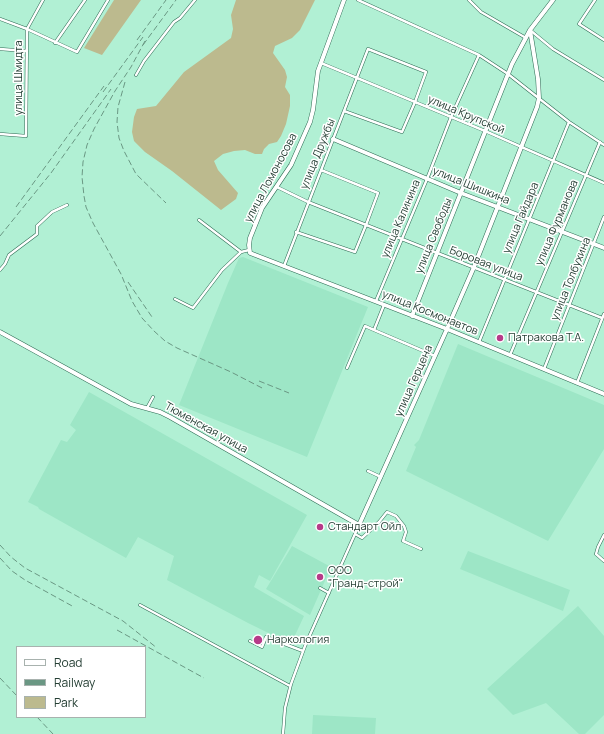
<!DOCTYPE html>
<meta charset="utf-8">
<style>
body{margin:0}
#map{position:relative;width:604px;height:734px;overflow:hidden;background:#b1f0d4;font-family:Manrope,sans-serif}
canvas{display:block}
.legend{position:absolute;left:16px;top:646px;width:130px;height:72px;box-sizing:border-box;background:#fff;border:1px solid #a8b2ae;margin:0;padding:5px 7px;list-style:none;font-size:12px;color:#253f34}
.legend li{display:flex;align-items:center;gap:8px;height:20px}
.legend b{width:20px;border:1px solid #a8b2ae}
</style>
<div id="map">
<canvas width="604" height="734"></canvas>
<ul class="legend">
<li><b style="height:5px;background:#fff"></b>Road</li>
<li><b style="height:5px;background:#6a9783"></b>Railway</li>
<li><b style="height:11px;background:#bcba8e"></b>Park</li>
</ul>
</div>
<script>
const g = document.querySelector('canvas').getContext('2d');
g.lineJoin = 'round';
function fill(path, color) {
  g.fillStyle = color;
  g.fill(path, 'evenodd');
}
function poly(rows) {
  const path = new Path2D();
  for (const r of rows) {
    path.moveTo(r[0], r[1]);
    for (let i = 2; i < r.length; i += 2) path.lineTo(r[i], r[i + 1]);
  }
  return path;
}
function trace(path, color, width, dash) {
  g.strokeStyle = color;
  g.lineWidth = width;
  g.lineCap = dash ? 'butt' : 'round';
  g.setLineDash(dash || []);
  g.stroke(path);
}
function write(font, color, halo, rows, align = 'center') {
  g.font = font + ' Manrope,sans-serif';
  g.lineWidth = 3;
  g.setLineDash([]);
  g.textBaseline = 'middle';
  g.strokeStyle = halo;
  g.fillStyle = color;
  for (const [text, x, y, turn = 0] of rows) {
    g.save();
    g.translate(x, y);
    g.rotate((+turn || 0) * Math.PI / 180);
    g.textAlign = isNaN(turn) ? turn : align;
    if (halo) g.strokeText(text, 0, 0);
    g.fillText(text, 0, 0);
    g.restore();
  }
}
fill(poly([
 [243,257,368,307,307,457,179,405,228,283,239,258],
 [458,344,604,405,604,449,548,541,406,471,416,447,414,445,419,440],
 [89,392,307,515,270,581,259,575,254,587,304,616,291,644,248,623,167,580,174,556,138,537,126,558,39,509,38,507,28,502,61,440,67,442,76,430,70,425],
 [292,546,331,567,310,615,266,589],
 [468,551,570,590,563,611,460,569],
 [578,606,604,636,604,715,585,734,579,734,546,703,513,715,487,689],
 [313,715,376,718,375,734,312,734]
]), '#9de6c6');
fill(poly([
 [114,0,141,0,102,55,84,48],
 [236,0,315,0,300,30,292,38,275,46,273,53,285,70,287,77,285,87,290,95,290,106,286,124,281,136,277,142,269,144,264,149,262,154,255,154,245,150,234,151,223,154,214,161,218,170,238,193,236,199,221,210,172,171,145,152,134,141,132,132,134,117,137,109,156,106,184,72,231,38,233,29,231,15]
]), '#bcba8e');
const street = poly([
 [358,0,479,55,508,74,569,122,604,145],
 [469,0,481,12,526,38],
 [595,0,579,24,604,40],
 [0,19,27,29,77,52,108,0],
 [530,30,553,49,604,80],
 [55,43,85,0],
 [0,49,27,51],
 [321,63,485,131,604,183],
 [136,75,144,61,174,22,180,18,195,0],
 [0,134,26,136,27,29,43,0],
 [277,187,308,202,602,318],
 [199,220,241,252,249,250],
 [296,232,355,252,366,225,378,193,321,170],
 [284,266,368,49,426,72,415,102,402,132,344,111],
 [0,270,5,264,9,255,37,234,37,226,52,212,67,205],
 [175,299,193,308,222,270,241,252],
 [376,301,427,179,451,117,479,55],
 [384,305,374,330,435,356],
 [479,342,569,122],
 [510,355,600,142],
 [347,368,365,326,374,330],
 [544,369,604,217],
 [577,383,604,314],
 [147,408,153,397],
 [368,471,381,477],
 [355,534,362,538,379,522,387,512,396,516,404,526,406,532,403,541,421,549],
 [604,535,598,547,596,554,604,561],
 [320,588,329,593],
 [140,605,290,686],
 [250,641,262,647,266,637,303,651],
 [283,734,285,708,291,684,305,646,359,525]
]);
const secondary = poly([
 [344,0,318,71,313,110,310,122,291,165,262,208,250,238,249,245,250,253,447,329,604,394],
 [333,139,461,193,604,248],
 [412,316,512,64,530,30,553,0],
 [0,332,131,404,160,412,170,417,359,525,447,329,474,267,537,107,539,98,538,79,530,30]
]);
trace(street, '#2e6b54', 3.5);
trace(secondary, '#2e6b54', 5);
trace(street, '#fff', 2.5);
trace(secondary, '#fff', 4);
trace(poly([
 [137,40,166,0],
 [145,41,131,67,115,91,94,129,87,145,83,162,82,177,84,196,86,207,93,223,121,274,132,301,142,318,154,331,165,341,177,348,231,372,264,389],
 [143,45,176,0],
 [125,82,118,107,117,122,119,138,124,151,136,174,166,203],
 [103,92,143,37],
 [16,207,104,86],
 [0,236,51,173,111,89],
 [128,282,152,317],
 [259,381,289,393],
 [0,545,11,557,25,568,123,621,157,648],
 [0,558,12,571,25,580,74,607],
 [117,630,204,678],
 [0,678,17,696],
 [37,717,53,734]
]), '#6a9783', 1, [6, 3]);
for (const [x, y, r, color] of [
 [500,338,4,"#b73a89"],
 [320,527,4,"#b73a89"],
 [320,577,4,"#b73a89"],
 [258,640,5,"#b73a89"]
]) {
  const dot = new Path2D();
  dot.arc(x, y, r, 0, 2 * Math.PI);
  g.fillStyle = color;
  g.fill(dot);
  trace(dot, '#fff', 1.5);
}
write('11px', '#253f34', '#fff', [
 ["улица Шмидта",19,78,-90],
 ["улица Крупской",466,115,23],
 ["улица Дружбы",318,154,-68],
 ["улица Ломоносова",271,178,-62],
 ["улица Шишкина",471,186,22],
 ["улица Гайдара",521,218,-67],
 ["улица Калинина",401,219,-67],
 ["улица Фурманова",557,223,-67],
 ["улица Свободы",434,236,-68],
 ["Боровая улица",486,264,21],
 ["улица Толбухина",571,279,-68],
 ["улица Космонавтов",430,313,22],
 ["улица Герцена",414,381,-66],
 ["Тюменская улица",206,428,29]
]);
write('11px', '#253f34', '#fff', [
 ["Патракова Т.А.",508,338],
 ["Стандарт Ойл",328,527],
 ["ООО",328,571],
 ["\"Гранд-строй\"",328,584],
 ["Наркология",267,640]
], 'left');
</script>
